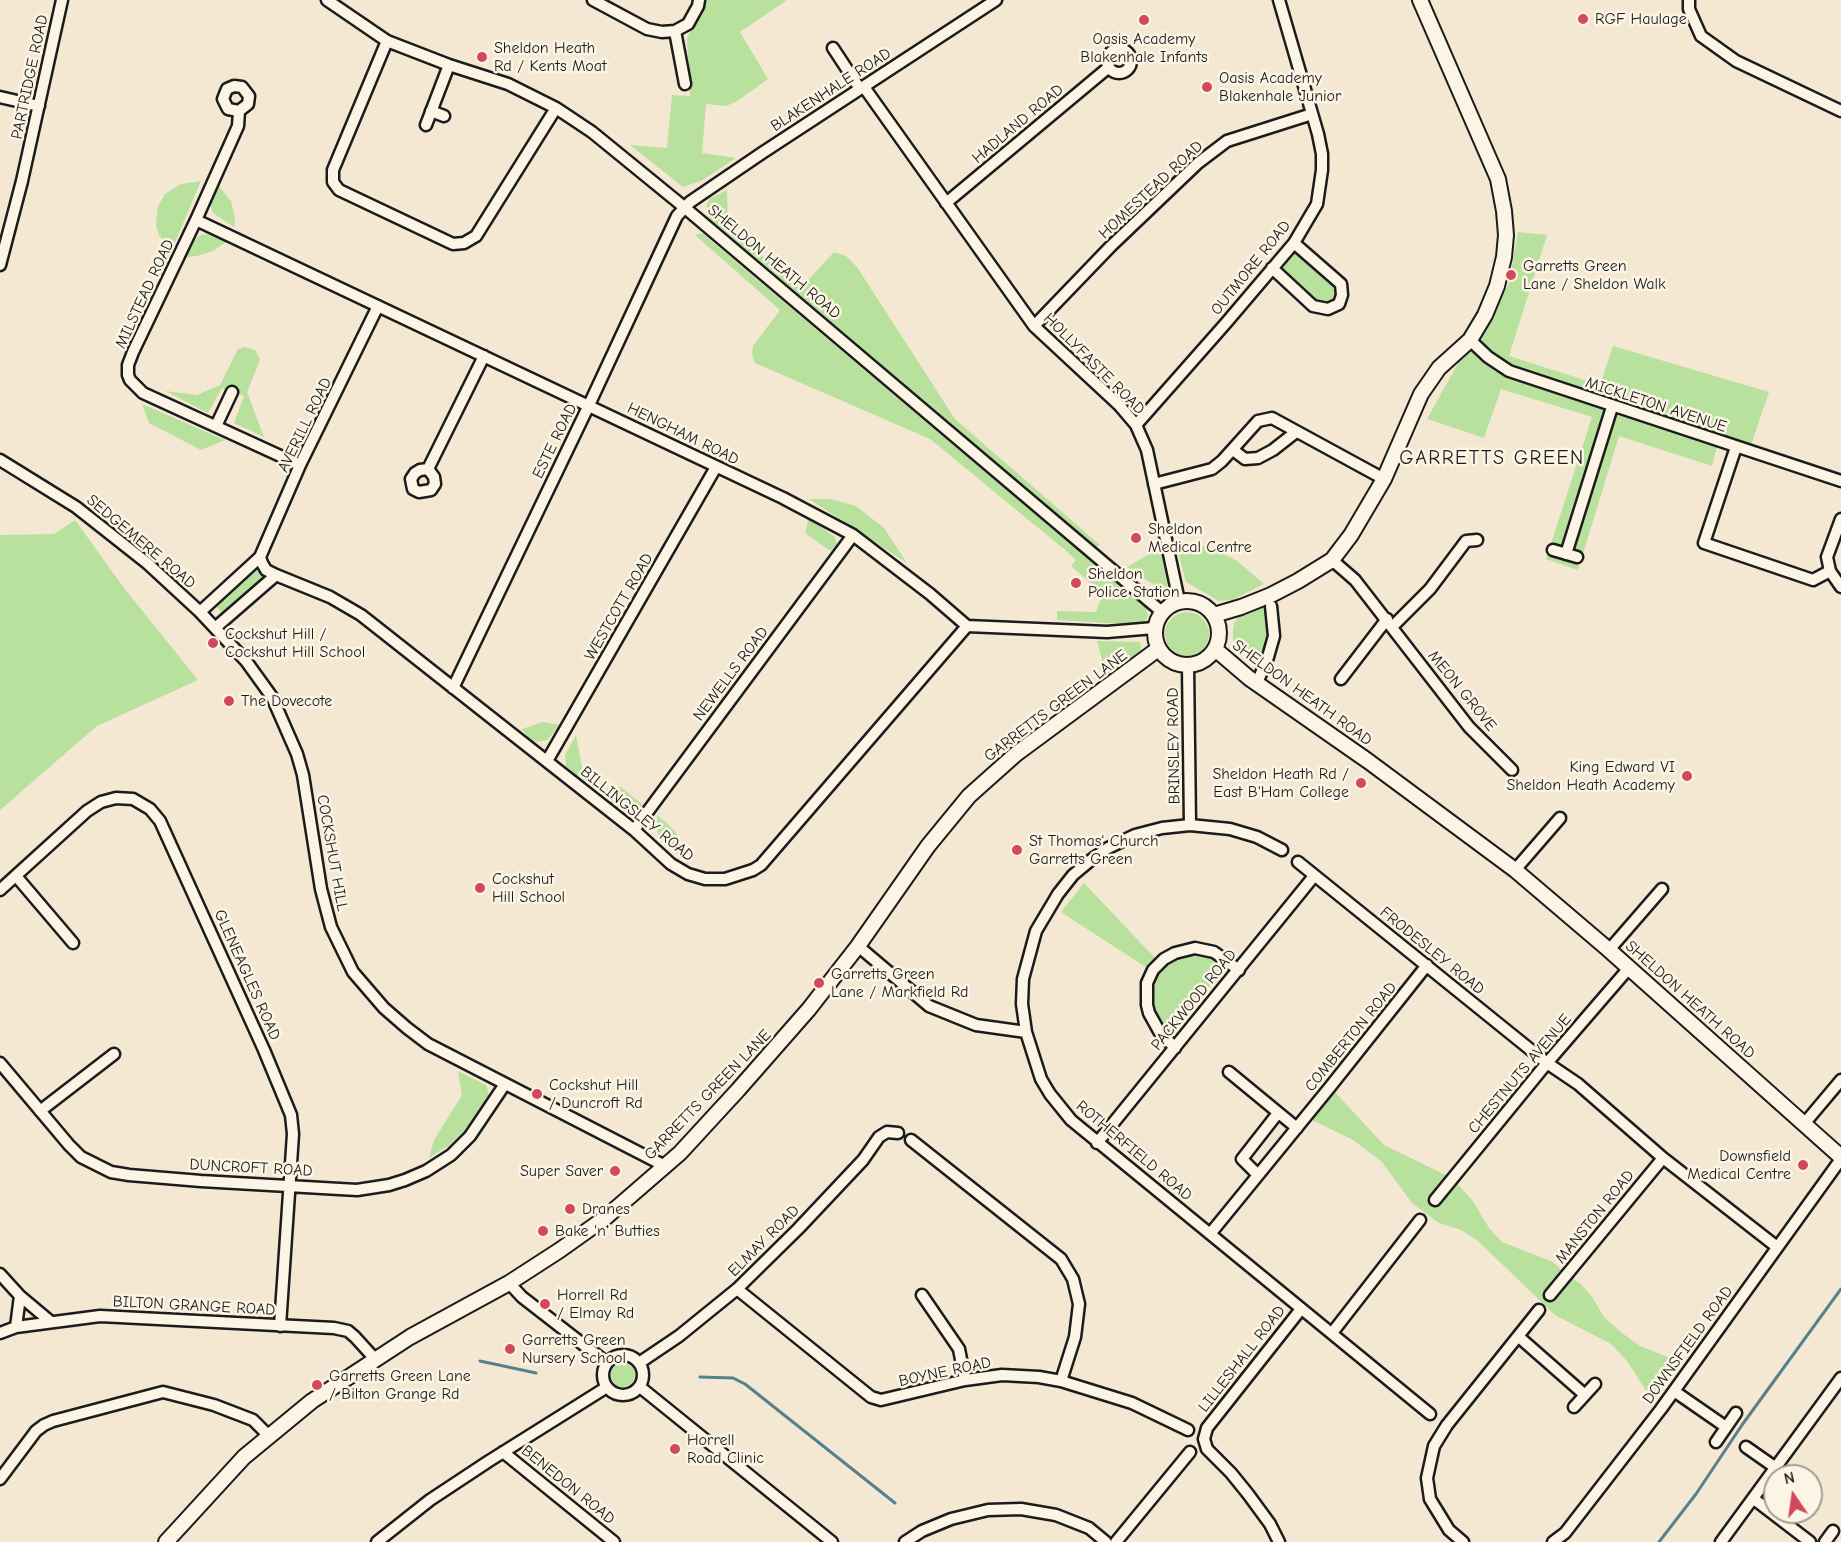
<!DOCTYPE html>
<style>
body{margin:0}
#map{position:relative;width:1841px;height:1542px;overflow:hidden;background:#f4e8d2;font-family:"Comic Neue",sans-serif}
canvas{display:block}
.north{position:absolute;left:1763px;top:1464px;width:60px;height:60px;box-sizing:border-box;background:#fcf5e5;border:2px solid #a29e95;border-radius:50%;rotate:347deg;font-size:16px;font-weight:700;line-height:24px;text-align:center;color:#1c1c1c}
.north::after{content:'';display:block;margin:auto;width:21px;height:27px;background:#d1495b;clip-path:polygon(50% 0,100% 100%,50% 72%,0 100%)}
</style>
<div id="map">
<canvas width="1841" height="1542"></canvas>
<div class="north">N</div>
</div>
<script>
const g = document.querySelector('canvas').getContext('2d');
g.lineJoin = 'round';
function fill(path, color) {
  g.fillStyle = color;
  g.fill(path, 'evenodd');
}
function poly(rows) {
  const path = new Path2D();
  for (const r of rows) {
    if (r.length === 3) {
      path.moveTo(r[0] + r[2], r[1]);
      path.arc(r[0], r[1], r[2], 0, 2 * Math.PI);
      continue;
    }
    path.moveTo(r[0], r[1]);
    for (let i = 2; i < r.length; i += 2) path.lineTo(r[i], r[i + 1]);
  }
  return path;
}
function trace(path, color, width, dash) {
  g.strokeStyle = color;
  g.lineWidth = width;
  g.lineCap = dash ? 'butt' : 'round';
  g.setLineDash(dash || []);
  g.stroke(path);
}
function write(font, color, halo, rows, align = 'center') {
  g.font = font + ' "Comic Neue",sans-serif';
  g.lineWidth = 5;
  g.setLineDash([]);
  g.textBaseline = 'middle';
  g.strokeStyle = halo;
  g.fillStyle = color;
  for (const [text, x, y, turn = 0] of rows) {
    g.save();
    g.translate(x, y);
    g.rotate((+turn || 0) * Math.PI / 180);
    g.textAlign = isNaN(turn) ? turn : align;
    if (halo) g.strokeText(text, 0, 0);
    g.fillText(text, 0, 0);
    g.restore();
  }
}
fill(poly([
 [704,0,787,0,740,32,768,79,736,102,726,106,706,104,702,153,736,158,701,181,683,187,630,145,667,148,672,95,690,96,687,39],
 [201,181,173,247,167,245,159,235,156,225,158,206,165,194,181,184],
 [218,185,231,201,235,217,234,227,213,213,210,203],
 [727,190,728,225,800,289,834,252,846,256,857,267,955,419,1100,545,1094,548,806,306,711,222,707,216,706,208,709,199],
 [1518,232,1547,235,1509,356,1600,385,1613,346,1769,392,1751,445,1720,435,1712,466,1619,436,1578,570,1546,559,1592,417,1501,389,1484,438,1427,419,1461,358,1485,331,1509,283],
 [702,233,1146,608,1148,616,1145,623,1140,625,1057,620,1057,611,1096,612,1103,594,1071,566,1076,560,1064,549,930,439,755,363,752,354,753,346,780,310,695,235],
 [208,234,226,242,213,251,197,256,186,257,194,240,201,235],
 [1294,243,1341,284,1339,304,1313,306,1272,268],
 [245,347,255,350,260,360,247,392,264,437,234,423,244,396,222,388,208,413,165,391,197,395,220,385,238,349],
 [142,404,225,440,201,450,149,423],
 [809,499,831,499,856,506,884,528,907,563],
 [805,516,834,536,837,544,830,551,805,533,808,522],
 [75,520,124,588,198,680,97,726,0,810,0,535,54,534],
 [1176,544,1208,546,1237,561,1264,584,1232,600,1219,601,1186,582],
 [1160,548,1168,588,1167,591,1163,591,1127,567],
 [254,571,260,571,262,576,261,583,222,613,215,605],
 [1267,606,1269,627,1267,645,1261,661,1240,649,1233,639,1233,630,1234,623,1239,616,1247,611],
 [1187,634,22],
 [1097,641,1140,642,1141,649,1140,652,1106,675],
 [543,722,560,725,547,740,537,742,530,740,522,729],
 [576,735,585,783,566,766,565,755],
 [621,787,643,805,632,812,620,809,600,794,607,789],
 [657,815,669,825,677,834,681,856,661,841,656,828],
 [1084,883,1155,958,1147,968,1061,912],
 [1196,955,1207,955,1215,958,1225,967,1172,1033,1167,1031,1154,1013,1151,1004,1153,982,1158,971,1166,963,1185,956],
 [458,1071,486,1085,489,1094,464,1131,448,1146,429,1158,434,1140,462,1095],
 [1330,1087,1384,1145,1452,1178,1473,1201,1489,1228,1502,1242,1553,1262,1567,1275,1581,1284,1592,1297,1604,1317,1622,1333,1640,1346,1680,1362,1653,1401,1627,1361,1611,1344,1555,1315,1477,1240,1461,1230,1439,1223,1412,1203,1382,1162,1353,1140,1308,1118],
 [623,1375,12]
]), '#b8e19d');
trace(poly([
 [480,1361,536,1373],
 [700,1377,733,1378,745,1384,895,1503],
 [1659,1542,1696,1494,1742,1425,1841,1289]
]), '#55818f', 3);
const minor = poly([
 [327,0,387,41,449,65,508,84,556,108,592,132,684,207,1162,612],
 [593,0,647,29,662,32,675,31,688,24,698,6,699,0],
 [1689,0,1689,9,1701,36,1736,61,1841,111],
 [675,31,685,84],
 [387,41,333,170,333,182,339,190,453,244,464,243,476,236,556,108],
 [833,48,860,89],
 [1119,61,12],
 [864,87,1034,326,1119,405,1136,425,1147,450,1179,601],
 [0,97,39,106],
 [239,111,248,104,249,96,242,87,234,86,227,89,223,99,228,109,239,111,238,126,196,220,133,352,128,365,128,375,130,380,143,393,300,465],
 [431,111,444,116],
 [426,125,449,65],
 [946,203,1109,67],
 [196,220,783,498,853,535,930,594,967,626,1107,632,1154,628],
 [0,265,22,181,62,0],
 [1272,268,1313,306,1328,309,1339,304,1342,295,1341,284,1294,243],
 [378,306,300,465,260,557,262,563,266,570,276,575,330,597,361,615,634,830,671,864,688,874,705,879,725,879,753,870,761,865,967,626],
 [1034,326,1111,246,1198,163,1227,141,1312,114],
 [1470,340,1488,357,1509,371,1841,481],
 [1136,425,1226,323,1294,243,1317,204,1322,170,1322,154,1318,134,1279,0],
 [216,426,232,392],
 [1736,447,1704,543,1813,580,1830,571],
 [1233,450,1245,459,1258,458,1273,450,1296,432],
 [0,460,76,507,147,563,200,612,246,661,272,697,297,754,303,775,321,889,331,927,353,972,384,1008,407,1028,428,1044,665,1166],
 [428,469,434,477,435,484,431,490,419,492,413,489,411,479,415,473,420,470,428,469,484,356],
 [1154,484,1212,469,1222,461,1258,421,1272,418,1384,479],
 [1841,519,1827,557,1830,571,1841,587],
 [1553,550,1577,557],
 [1566,554,1612,407],
 [1332,560,1355,580,1469,727,1512,770],
 [200,612,260,557],
 [1392,627,1430,589,1466,541,1477,540],
 [215,628,276,575],
 [1188,665,1190,825],
 [1341,679,1387,619],
 [1257,683,1268,657,1274,636,1271,606],
 [453,688,589,405,677,216,690,202,762,153,996,0],
 [547,761,716,467],
 [634,830,853,535],
 [1282,850,1257,837,1230,829,1190,825,1162,828,1135,835,1108,848,1091,860,1073,875,1058,894,1036,931,1023,979,1022,1004,1026,1032,1041,1079,1050,1094,1071,1120,1430,1414],
 [1298,862,1547,1063,1578,1084,1663,1158,1777,1247],
 [1515,870,1560,818],
 [16,876,73,943],
 [0,890,87,811,101,802,116,798,133,799,150,809,160,821,264,1050,291,1115,293,1134,280,1326],
 [858,946,929,1006,976,1025,1026,1032],
 [1609,950,1662,889],
 [1175,1048,1159,1031,1149,1013,1147,1005,1147,983,1153,970,1164,959,1175,953,1195,948,1214,952,1239,970],
 [0,1063,69,1145,81,1157,111,1172,129,1175,201,1181,357,1190,389,1185,405,1180,426,1171,451,1155,470,1136,505,1084],
 [1229,1072,1297,1128],
 [40,1111,114,1054],
 [1804,1124,1841,1080],
 [911,1140,1061,1259,1073,1279,1079,1304,1075,1337,1061,1381],
 [1097,1143,1314,876],
 [1258,1175,1242,1159,1278,1113],
 [1435,1200,1547,1063,1629,968],
 [1210,1234,1330,1087,1427,965],
 [0,1274,20,1296,51,1322],
 [509,1283,522,1297,607,1363],
 [737,1289,871,1397,881,1400,965,1380,1002,1375,1039,1377,1061,1381,1132,1403,1188,1430],
 [922,1295,959,1349,965,1380],
 [1550,1295,1663,1158],
 [16,1327,20,1296],
 [0,1333,16,1327,100,1316,334,1328,348,1331,355,1337,375,1359],
 [1332,1333,1420,1220],
 [1519,1337,1585,1395],
 [623,1375,20],
 [639,1363,679,1336,737,1289,798,1229,863,1160,879,1137,887,1132,898,1133],
 [640,1387,832,1542],
 [1674,1391,1726,1427],
 [1574,1407,1595,1384],
 [1716,1442,1736,1413],
 [1746,1447,1776,1468],
 [503,1452,614,1542],
 [0,1479,36,1431,44,1425,53,1421,163,1392,214,1405,253,1420,269,1436],
 [1754,1499,1810,1542],
 [377,1542,430,1500,489,1461,607,1387],
 [905,1542,922,1531,951,1519,988,1510,1021,1509,1056,1515,1089,1528,1106,1542],
 [1116,1542,1190,1452],
 [1279,1542,1270,1524,1248,1494,1231,1473,1207,1449,1204,1439,1207,1428,1301,1309],
 [1463,1542,1449,1530,1430,1499,1427,1478,1434,1446,1447,1425,1539,1310],
 [1553,1542,1565,1533,1661,1409,1841,1159],
 [1721,1542,1841,1378],
 [1825,1542,1833,1531]
]);
const tertiary = poly([
 [1187,633,32],
 [1214,615,1241,607,1271,595,1298,581,1332,560,1351,535,1384,479,1421,394,1439,368,1470,340,1485,315,1497,286,1504,257,1506,235,1504,211,1498,179,1420,0],
 [1215,649,1249,678,1368,761,1515,870,1609,950,1841,1157],
 [166,1542,244,1457,312,1401,410,1337,509,1283,560,1250,605,1218,680,1153,738,1090,809,1009,858,946,928,846,969,796,1016,754,1158,649]
]);
trace(minor, '#1c1c1c', 15);
trace(tertiary, '#1c1c1c', 18);
trace(minor, '#fcf5e5', 10);
trace(tertiary, '#fcf5e5', 14);
for (const [x, y, r, color] of [
 [1583,19,6,"#d1495b"],
 [1144,20,6,"#d1495b"],
 [482,57,6,"#d1495b"],
 [1207,87,6,"#d1495b"],
 [1511,275,6,"#d1495b"],
 [1136,538,6,"#d1495b"],
 [1076,583,6,"#d1495b"],
 [213,643,6,"#d1495b"],
 [229,701,6,"#d1495b"],
 [1687,776,6,"#d1495b"],
 [1361,783,6,"#d1495b"],
 [1017,850,6,"#d1495b"],
 [480,888,6,"#d1495b"],
 [819,983,6,"#d1495b"],
 [537,1094,6,"#d1495b"],
 [1803,1165,6,"#d1495b"],
 [615,1171,6,"#d1495b"],
 [570,1209,6,"#d1495b"],
 [543,1231,6,"#d1495b"],
 [545,1304,6,"#d1495b"],
 [510,1349,6,"#d1495b"],
 [317,1385,6,"#d1495b"],
 [675,1449,6,"#d1495b"]
]) {
  const dot = new Path2D();
  dot.arc(x, y, r, 0, 2 * Math.PI);
  g.fillStyle = color;
  g.fill(dot);
  trace(dot, '#fcf5e5', 2);
}
write('16px', '#1c1c1c', '#fcf5e5', [
 ["RGF Haulage",1595,19],
 ["Oasis Academy",1144,39,"center"],
 ["Blakenhale Infants",1144,57,"center"],
 ["Sheldon Heath",494,48],
 ["Rd / Kents Moat",494,66],
 ["Oasis Academy",1219,78],
 ["Blakenhale Junior",1219,96],
 ["Garretts Green",1523,266],
 ["Lane / Sheldon Walk",1523,284],
 ["Sheldon",1148,529],
 ["Medical Centre",1148,547],
 ["Sheldon",1088,574],
 ["Police Station",1088,592],
 ["Cockshut Hill /",225,634],
 ["Cockshut Hill School",225,652],
 ["The Dovecote",241,701],
 ["King Edward VI",1675,767,"right"],
 ["Sheldon Heath Academy",1675,785,"right"],
 ["Sheldon Heath Rd /",1349,774,"right"],
 ["East B'Ham College",1349,792,"right"],
 ["St Thomas' Church",1029,841],
 ["Garretts Green",1029,859],
 ["Cockshut",492,879],
 ["Hill School",492,897],
 ["Garretts Green",831,974],
 ["Lane / Markfield Rd",831,992],
 ["Cockshut Hill",549,1085],
 ["/ Duncroft Rd",549,1103],
 ["Downsfield",1791,1156,"right"],
 ["Medical Centre",1791,1174,"right"],
 ["Super Saver",603,1171,"right"],
 ["Dranes",582,1209],
 ["Bake 'n' Butties",555,1231],
 ["Horrell Rd",557,1295],
 ["/ Elmay Rd",557,1313],
 ["Garretts Green",522,1340],
 ["Nursery School",522,1358],
 ["Garretts Green Lane",329,1376],
 ["/ Bilton Grange Rd",329,1394],
 ["Horrell",687,1440],
 ["Road Clinic",687,1458]
], 'left');
write('16px', '#1c1c1c', '#fcf5e5', [
 ["PARTRIDGE ROAD",30,77,-78],
 ["BLAKENHALE ROAD",831,90,-33],
 ["HADLAND ROAD",1018,124,-40],
 ["HOMESTEAD ROAD",1151,190,-43],
 ["SHELDON HEATH ROAD",774,262,40],
 ["OUTMORE ROAD",1251,268,-51],
 ["MILSTEAD ROAD",145,294,-65],
 ["HOLLYFASTE ROAD",1094,364,45],
 ["MICKLETON AVENUE",1656,405,18],
 ["AVERILL ROAD",305,425,-64],
 ["HENGHAM ROAD",683,434,26],
 ["ESTE ROAD",555,441,-64],
 ["SEDGEMERE ROAD",141,542,40],
 ["WESTCOTT ROAD",619,607,-60],
 ["NEWELLS ROAD",731,674,-53],
 ["MEON GROVE",1462,691,51],
 ["SHELDON HEATH ROAD",1302,693,36],
 ["GARRETTS GREEN LANE",1056,706,-37],
 ["BRINSLEY ROAD",1174,746,-91],
 ["BILLINGSLEY ROAD",637,814,39],
 ["COCKSHUT HILL",332,853,80],
 ["FRODESLEY ROAD",1432,951,39],
 ["GLENEAGLES ROAD",247,975,66],
 ["PACKWOOD ROAD",1194,1000,-51],
 ["SHELDON HEATH ROAD",1690,1000,42],
 ["COMBERTON ROAD",1351,1037,-51],
 ["CHESTNUTS AVENUE",1520,1074,-50],
 ["GARRETTS GREEN LANE",708,1095,-46],
 ["ROTHERFIELD ROAD",1134,1151,40],
 ["DUNCROFT ROAD",251,1168,3],
 ["MANSTON ROAD",1595,1217,-51],
 ["ELMAY ROAD",764,1241,-45],
 ["BILTON GRANGE ROAD",194,1306,3],
 ["DOWNSFIELD ROAD",1688,1345,-54],
 ["LILLESHALL ROAD",1242,1359,-52],
 ["BOYNE ROAD",945,1372,-12],
 ["BENEDON ROAD",568,1485,39]
]);
g.letterSpacing = '1.5px';
write('20px', '#1c1c1c', '#fcf5e5', [
 ["GARRETTS GREEN",1492,458]
]);
g.letterSpacing = '0px';
</script>
